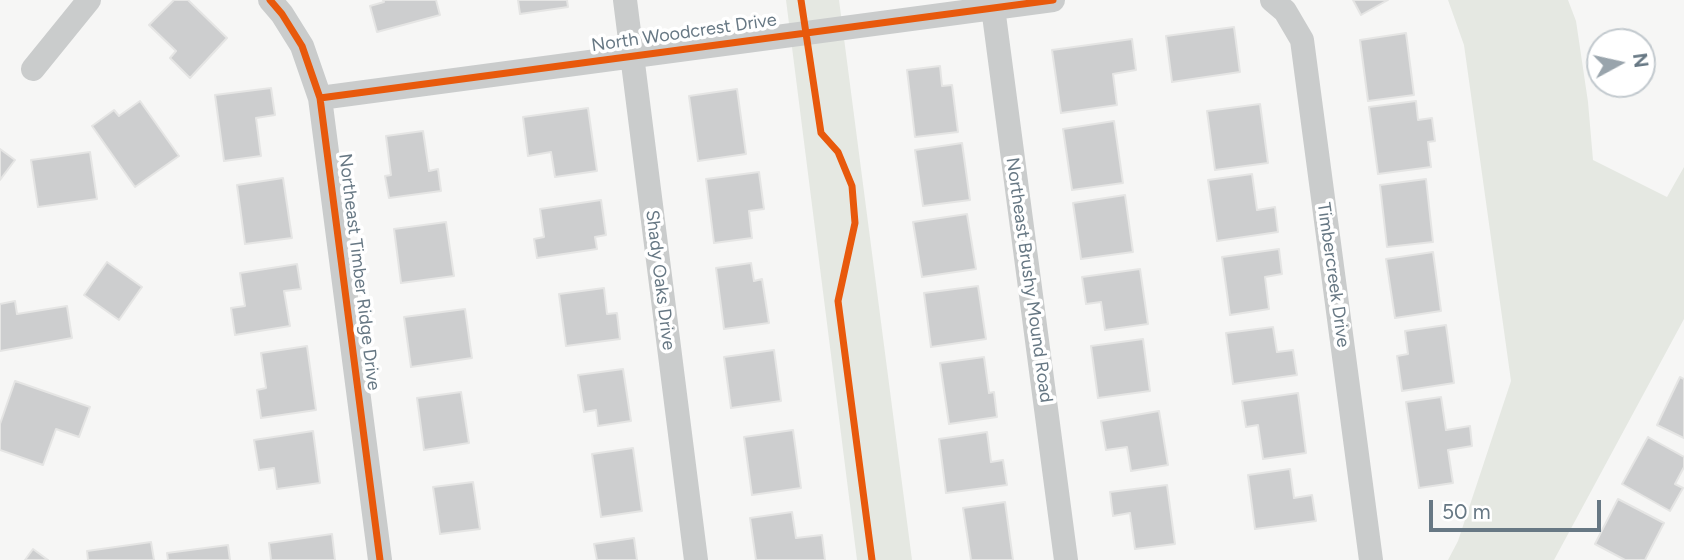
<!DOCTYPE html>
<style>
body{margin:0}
#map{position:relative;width:1684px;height:560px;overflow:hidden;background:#f6f6f5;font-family:Figtree,sans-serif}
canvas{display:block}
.north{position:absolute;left:1586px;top:28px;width:70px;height:70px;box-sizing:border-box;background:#fff;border:2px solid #c2c9ce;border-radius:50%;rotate:82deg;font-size:19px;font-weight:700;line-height:28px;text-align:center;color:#677884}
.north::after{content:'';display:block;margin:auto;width:24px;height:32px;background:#99a4ac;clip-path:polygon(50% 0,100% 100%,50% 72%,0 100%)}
.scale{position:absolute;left:1429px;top:500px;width:172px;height:32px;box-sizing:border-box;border:4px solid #677884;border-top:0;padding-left:9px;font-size:21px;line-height:24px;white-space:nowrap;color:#677884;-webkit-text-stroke:5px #fff;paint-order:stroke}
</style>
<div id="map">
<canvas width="1684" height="560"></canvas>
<div class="north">N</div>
<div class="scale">50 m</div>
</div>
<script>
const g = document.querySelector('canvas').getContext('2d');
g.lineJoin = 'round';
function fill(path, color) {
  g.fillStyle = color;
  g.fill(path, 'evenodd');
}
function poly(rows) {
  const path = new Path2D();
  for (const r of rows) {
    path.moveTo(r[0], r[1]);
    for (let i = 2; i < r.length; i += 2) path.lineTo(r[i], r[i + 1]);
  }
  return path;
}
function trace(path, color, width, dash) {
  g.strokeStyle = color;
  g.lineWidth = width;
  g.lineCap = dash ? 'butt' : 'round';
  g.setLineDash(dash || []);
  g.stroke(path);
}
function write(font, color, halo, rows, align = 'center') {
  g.font = font + ' Figtree,sans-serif';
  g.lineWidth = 7;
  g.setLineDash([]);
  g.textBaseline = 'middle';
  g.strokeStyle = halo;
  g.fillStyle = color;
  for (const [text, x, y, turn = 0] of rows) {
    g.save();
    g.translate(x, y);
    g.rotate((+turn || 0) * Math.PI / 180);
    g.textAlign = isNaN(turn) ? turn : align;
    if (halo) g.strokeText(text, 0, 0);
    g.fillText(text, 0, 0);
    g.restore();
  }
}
fill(poly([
 [786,0,839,0,912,560,857,560],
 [1448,0,1568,0,1576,21,1588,102,1593,160,1667,197,1684,167,1684,319,1554,560,1448,560,1458,541,1511,381,1464,45]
]), '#e5e8e2');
const building = poly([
 [174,0,188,0,227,38,190,78,170,58,176,51,149,25,174,0],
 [383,0,436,0,440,15,377,32,370,6,384,2,383,0],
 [518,0,567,0,568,7,520,14,518,0],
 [1353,0,1388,0,1361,15,1353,0],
 [1234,27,1240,72,1172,82,1166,36,1234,27],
 [1406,33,1414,95,1368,101,1360,40,1406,33],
 [1132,39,1136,70,1113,74,1117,105,1061,113,1052,50,1132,39],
 [940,66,942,86,952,85,958,132,915,137,907,70,940,66],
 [271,88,275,115,256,118,261,156,224,161,215,95,271,88],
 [737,89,746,154,698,161,689,96,737,89],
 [140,101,179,156,135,187,92,126,114,110,119,116,140,101],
 [1416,101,1418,120,1432,118,1435,141,1428,142,1431,167,1378,174,1369,107,1416,101],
 [1260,104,1268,163,1215,170,1207,111,1260,104],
 [588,108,597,171,555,177,551,152,528,156,523,117,588,108],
 [1114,121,1123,183,1072,190,1063,129,1114,121],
 [423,131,429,171,438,169,441,191,389,198,385,176,391,175,386,136,423,131],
 [962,143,970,200,923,206,915,150,962,143],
 [0,149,15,160,0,180,0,149],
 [90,152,97,199,38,207,31,160,90,152],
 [759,172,764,209,749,211,752,238,714,243,706,179,759,172],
 [1252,174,1257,210,1275,207,1278,232,1217,241,1208,180,1252,174],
 [283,178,292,238,245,244,237,185,283,178],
 [1426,179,1433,242,1387,247,1380,185,1426,179],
 [1125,195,1133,252,1081,259,1073,203,1125,195],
 [601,200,606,235,595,237,597,249,537,258,534,239,544,237,540,209,601,200],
 [967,214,976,269,922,277,913,222,967,214],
 [446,222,454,276,401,283,394,229,446,222],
 [1279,249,1282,274,1265,277,1269,309,1230,315,1222,257,1279,249],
 [1433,252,1441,311,1395,318,1386,259,1433,252],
 [107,262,142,287,119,320,84,295,107,262],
 [751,263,754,281,762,279,769,323,724,329,716,268,751,263],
 [297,264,301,289,284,291,290,326,235,335,231,308,245,306,240,273,297,264],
 [1140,269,1148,324,1105,330,1101,302,1086,304,1082,277,1140,269],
 [978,286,986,339,931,347,924,293,978,286],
 [604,288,607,314,617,313,620,339,566,346,559,294,604,288],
 [15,301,17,314,67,306,72,338,0,351,0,304,15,301],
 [465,309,472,358,411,367,404,317,465,309],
 [1446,325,1454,383,1402,391,1397,356,1408,354,1405,331,1446,325],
 [1273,327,1277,352,1293,350,1297,375,1233,384,1226,333,1273,327],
 [1143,339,1150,391,1098,398,1091,346,1143,339],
 [307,346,316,410,261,418,257,390,266,388,261,353,307,346],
 [774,350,781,401,731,408,724,357,774,350],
 [984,357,989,393,994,392,997,417,949,424,940,363,984,357],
 [623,369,631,421,598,426,596,410,584,412,578,375,623,369],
 [1680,377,1684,379,1684,438,1657,425,1680,377],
 [15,381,90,407,79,437,56,429,43,465,0,450,0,424,15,381],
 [461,392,469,443,424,450,417,398,461,392],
 [1298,393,1306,453,1263,459,1258,425,1246,427,1242,401,1298,393],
 [1441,397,1446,430,1470,426,1472,446,1448,450,1453,483,1419,488,1406,402,1441,397],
 [1159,411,1168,465,1131,471,1127,447,1106,450,1101,421,1159,411],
 [793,430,801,488,752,495,744,437,793,430],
 [313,431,320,483,277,489,274,468,259,470,254,440,313,431],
 [987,432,991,462,1003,460,1007,485,946,493,939,439,987,432],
 [1648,437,1684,457,1684,467,1675,484,1683,488,1670,511,1622,484,1648,437],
 [633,448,642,511,601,517,592,454,633,448],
 [1290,469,1294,498,1312,495,1316,521,1255,529,1248,475,1290,469],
 [473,482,480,529,440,534,433,487,473,482],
 [1167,485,1175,544,1135,549,1130,513,1113,516,1110,492,1167,485],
 [1618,499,1664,523,1645,560,1625,560,1595,544,1618,499],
 [1005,502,1013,560,971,560,963,508,1005,502],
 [792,512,796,538,822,535,825,560,756,560,750,518,792,512],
 [332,534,335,560,271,560,269,543,332,534],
 [634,538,637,560,597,560,594,544,634,538],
 [151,542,154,560,88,560,87,551,151,542],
 [228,545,230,560,168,560,167,553,228,545],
 [33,549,48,560,25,560,33,549]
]);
fill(building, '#cdcecf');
trace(building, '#e5e5e4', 2);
trace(poly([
 [270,0,282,14,302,46,320,98,380,560],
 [625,0,696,560],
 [992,0,1066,560],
 [1272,0,1285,11,1302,40,1371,560],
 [33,69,89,0],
 [320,98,1053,0]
]), '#cacccc', 24);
trace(poly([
 [270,0,282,14,302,46,320,98,380,560],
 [801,0,821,133,838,152,852,186,855,223,838,301,872,560],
 [320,98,1053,0]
]), '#e8590c', 7);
write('18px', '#677884', '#fff', [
 ["North Woodcrest Drive",684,33,-8],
 ["Northeast Timber Ridge Drive",359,272,83],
 ["Timbercreek Drive",1333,275,82],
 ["Shady Oaks Drive",660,280,83],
 ["Northeast Brushy Mound Road",1029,280,82]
]);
</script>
